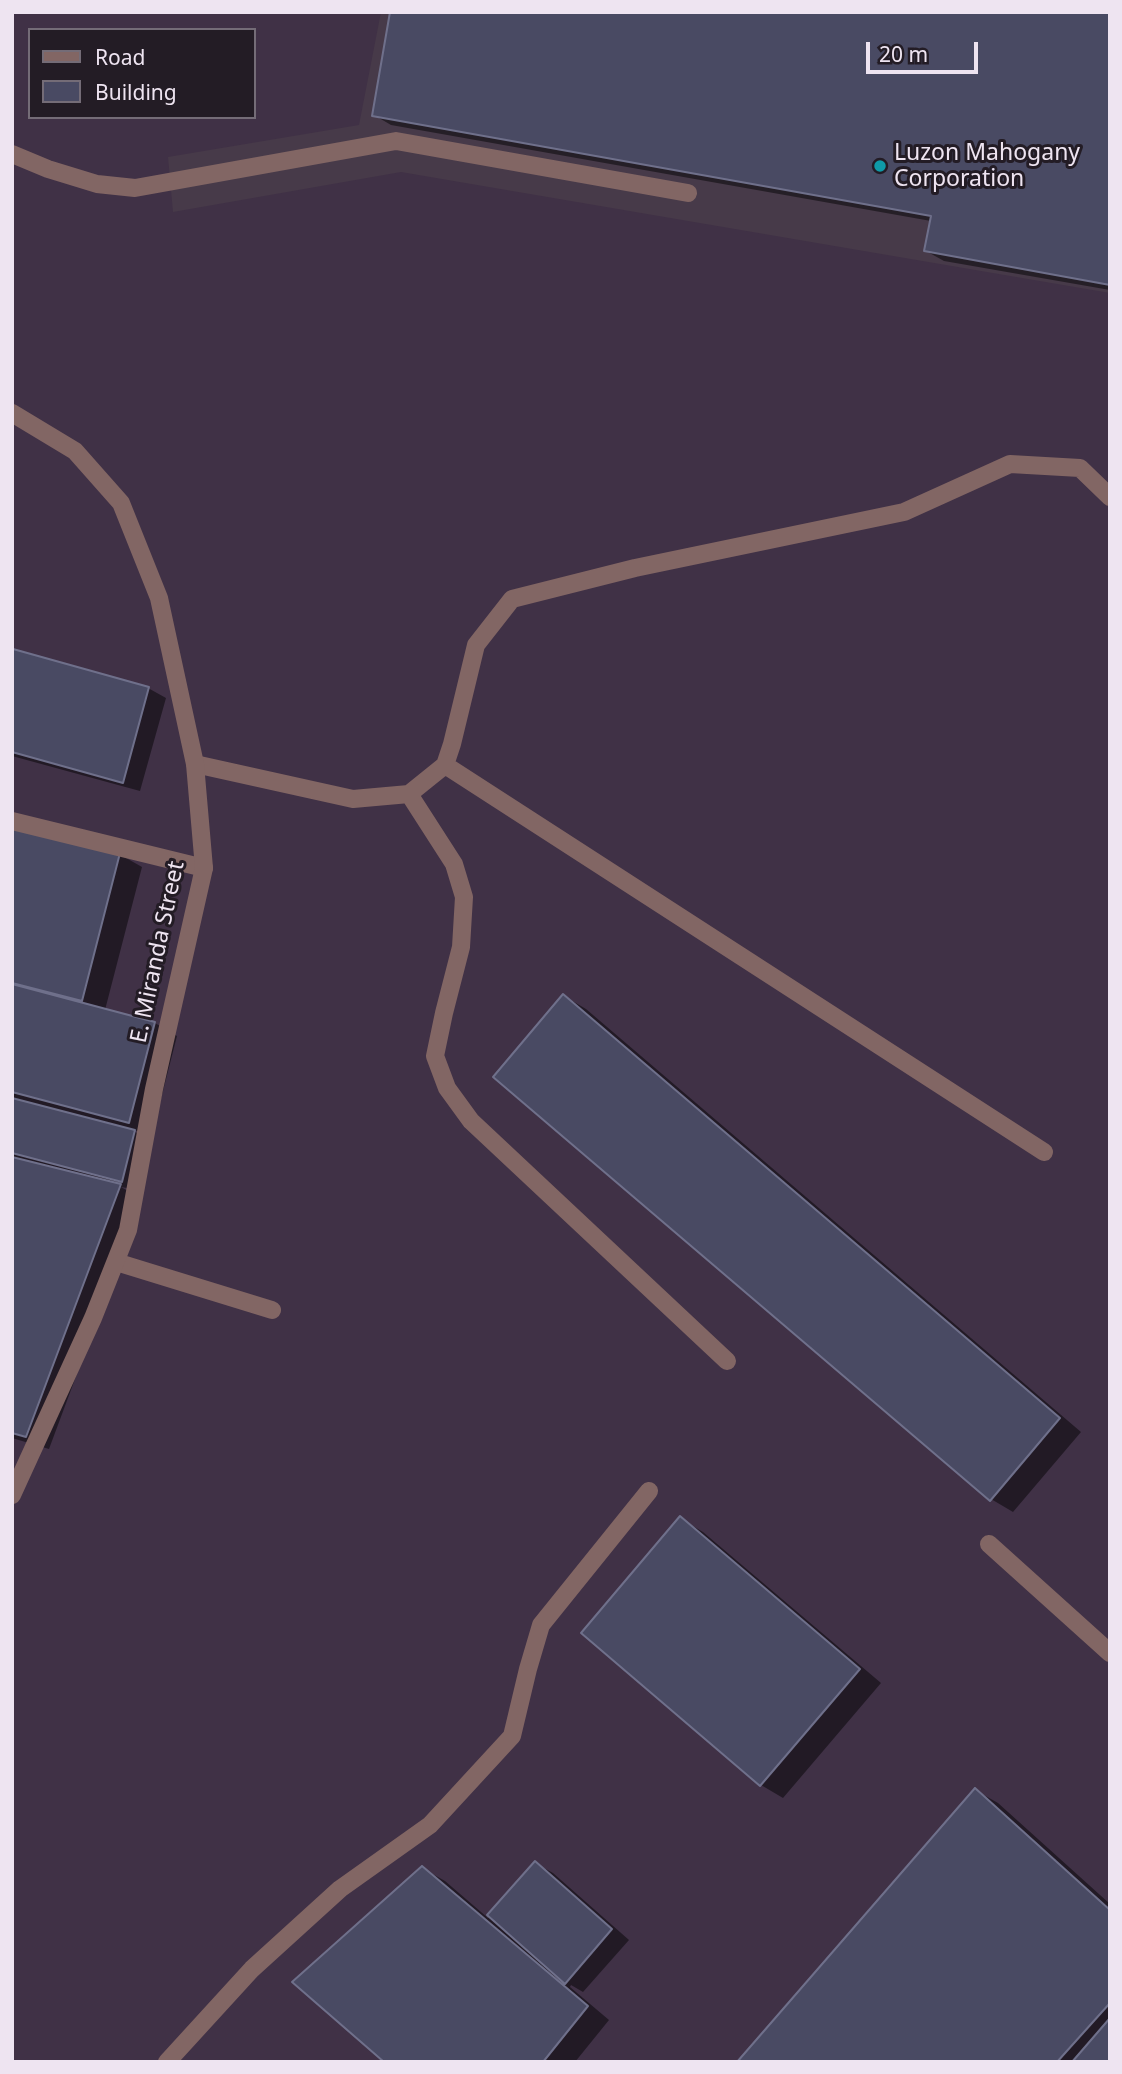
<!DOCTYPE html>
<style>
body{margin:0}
#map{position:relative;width:1122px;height:2074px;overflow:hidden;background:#403146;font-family:"Noto Sans",sans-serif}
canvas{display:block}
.frame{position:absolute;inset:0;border:14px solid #eee4f1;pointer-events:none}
.legend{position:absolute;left:28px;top:28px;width:228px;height:91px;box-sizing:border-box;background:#231c25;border:2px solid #746c77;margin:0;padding:9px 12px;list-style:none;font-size:21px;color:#eee4f1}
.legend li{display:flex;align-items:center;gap:14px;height:35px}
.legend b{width:35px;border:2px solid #746c77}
.scale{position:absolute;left:866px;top:42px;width:112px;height:32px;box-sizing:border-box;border:4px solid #eee4f1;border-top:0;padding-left:9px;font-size:21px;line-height:24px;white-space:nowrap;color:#eee4f1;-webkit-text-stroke:5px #231c25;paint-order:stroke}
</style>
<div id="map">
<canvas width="1122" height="2074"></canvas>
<div class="frame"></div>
<ul class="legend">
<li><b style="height:9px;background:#826664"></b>Road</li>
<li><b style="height:19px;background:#494a63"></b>Building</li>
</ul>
<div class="scale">20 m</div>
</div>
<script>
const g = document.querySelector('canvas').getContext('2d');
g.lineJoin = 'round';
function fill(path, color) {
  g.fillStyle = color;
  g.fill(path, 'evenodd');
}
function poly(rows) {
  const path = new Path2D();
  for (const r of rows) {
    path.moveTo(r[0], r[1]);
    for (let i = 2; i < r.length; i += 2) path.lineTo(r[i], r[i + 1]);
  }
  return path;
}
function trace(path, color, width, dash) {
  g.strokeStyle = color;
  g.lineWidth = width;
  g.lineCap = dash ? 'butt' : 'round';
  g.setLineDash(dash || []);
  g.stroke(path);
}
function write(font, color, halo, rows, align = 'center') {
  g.font = font + ' "Noto Sans",sans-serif';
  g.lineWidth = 6;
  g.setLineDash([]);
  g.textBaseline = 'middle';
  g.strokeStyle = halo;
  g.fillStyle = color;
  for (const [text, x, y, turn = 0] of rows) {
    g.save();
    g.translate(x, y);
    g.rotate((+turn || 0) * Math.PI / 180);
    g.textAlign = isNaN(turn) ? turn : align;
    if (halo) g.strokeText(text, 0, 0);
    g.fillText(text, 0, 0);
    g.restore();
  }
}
fill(poly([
 [381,12,1110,12,1110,293,401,172,173,212,168,157,359,125]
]), '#473a49');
fill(poly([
 [1110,12,1110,290,944,261,926,251,931,221,391,125,374,115],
 [14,652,148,688,166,698,140,791,12,756,12,658],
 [12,827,119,854,142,867,105,1010,155,1023,177,1036,152,1134,132,1130,152,1142,139,1190,121,1187,142,1199,49,1449,12,1438],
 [564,996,586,1009,1081,1432,1013,1512,991,1499],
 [681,1519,703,1532,881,1683,783,1798,761,1785,584,1633],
 [975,1790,998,1803,1110,1904,1110,2062,739,2062],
 [535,1863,553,1873,629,1940,583,1992,571,1985,570,1987,609,2020,575,2062,387,2062,422,1868,445,1881,488,1918]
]), '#0007');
const building = poly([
 [390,12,1110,12,1110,285,924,251,931,216,372,116,390,12],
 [13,649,149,687,123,783,12,752,13,649],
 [12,825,120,853,82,1001,12,983,12,825],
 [12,984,155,1022,129,1123,12,1092,12,984],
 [563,994,1060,1418,990,1501,493,1077,563,994],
 [12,1098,135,1130,122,1182,12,1153,12,1098],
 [12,1157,121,1184,26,1437,12,1433,12,1157],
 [680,1516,860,1669,760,1786,581,1633,680,1516],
 [975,1788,1110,1910,1110,2003,1057,2062,737,2062,975,1788],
 [535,1861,612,1929,565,1984,487,1915,535,1861],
 [422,1866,588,2006,543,2062,384,2062,292,1982,422,1866],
 [1110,2018,1110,2062,1072,2062,1110,2018]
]);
fill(building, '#494a63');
trace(building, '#6f708b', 2);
trace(poly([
 [12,154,48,169,97,184,135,188,396,141,688,193],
 [195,764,353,799,409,794,445,765,452,744,476,645,512,599,635,568,904,512,1010,464,1080,468,1110,497],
 [445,765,1044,1152],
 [409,794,454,864,464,897,461,947,444,1013,435,1056,447,1088,471,1121,727,1361],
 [12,821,204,868],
 [116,1262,272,1310],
 [167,2062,252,1969,340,1889,430,1825,512,1736,528,1669,541,1625,649,1491]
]), '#826664', 18);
trace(poly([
 [12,413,75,451,121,503,159,598,195,764,204,868,154,1089,128,1230,93,1318,12,1495],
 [989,1544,1110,1653]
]), '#826664', 18);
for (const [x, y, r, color] of [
 [880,166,7,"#0f9aa8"]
]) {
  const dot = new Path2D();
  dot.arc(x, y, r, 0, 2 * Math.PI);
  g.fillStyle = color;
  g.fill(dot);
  trace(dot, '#231c25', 2.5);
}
write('23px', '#eee4f1', '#231c25', [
 ["Luzon Mahogany",894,153],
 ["Corporation",894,179]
], 'left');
write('23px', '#eee4f1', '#231c25', [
 ["E. Miranda Street",158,952,-78]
]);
</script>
